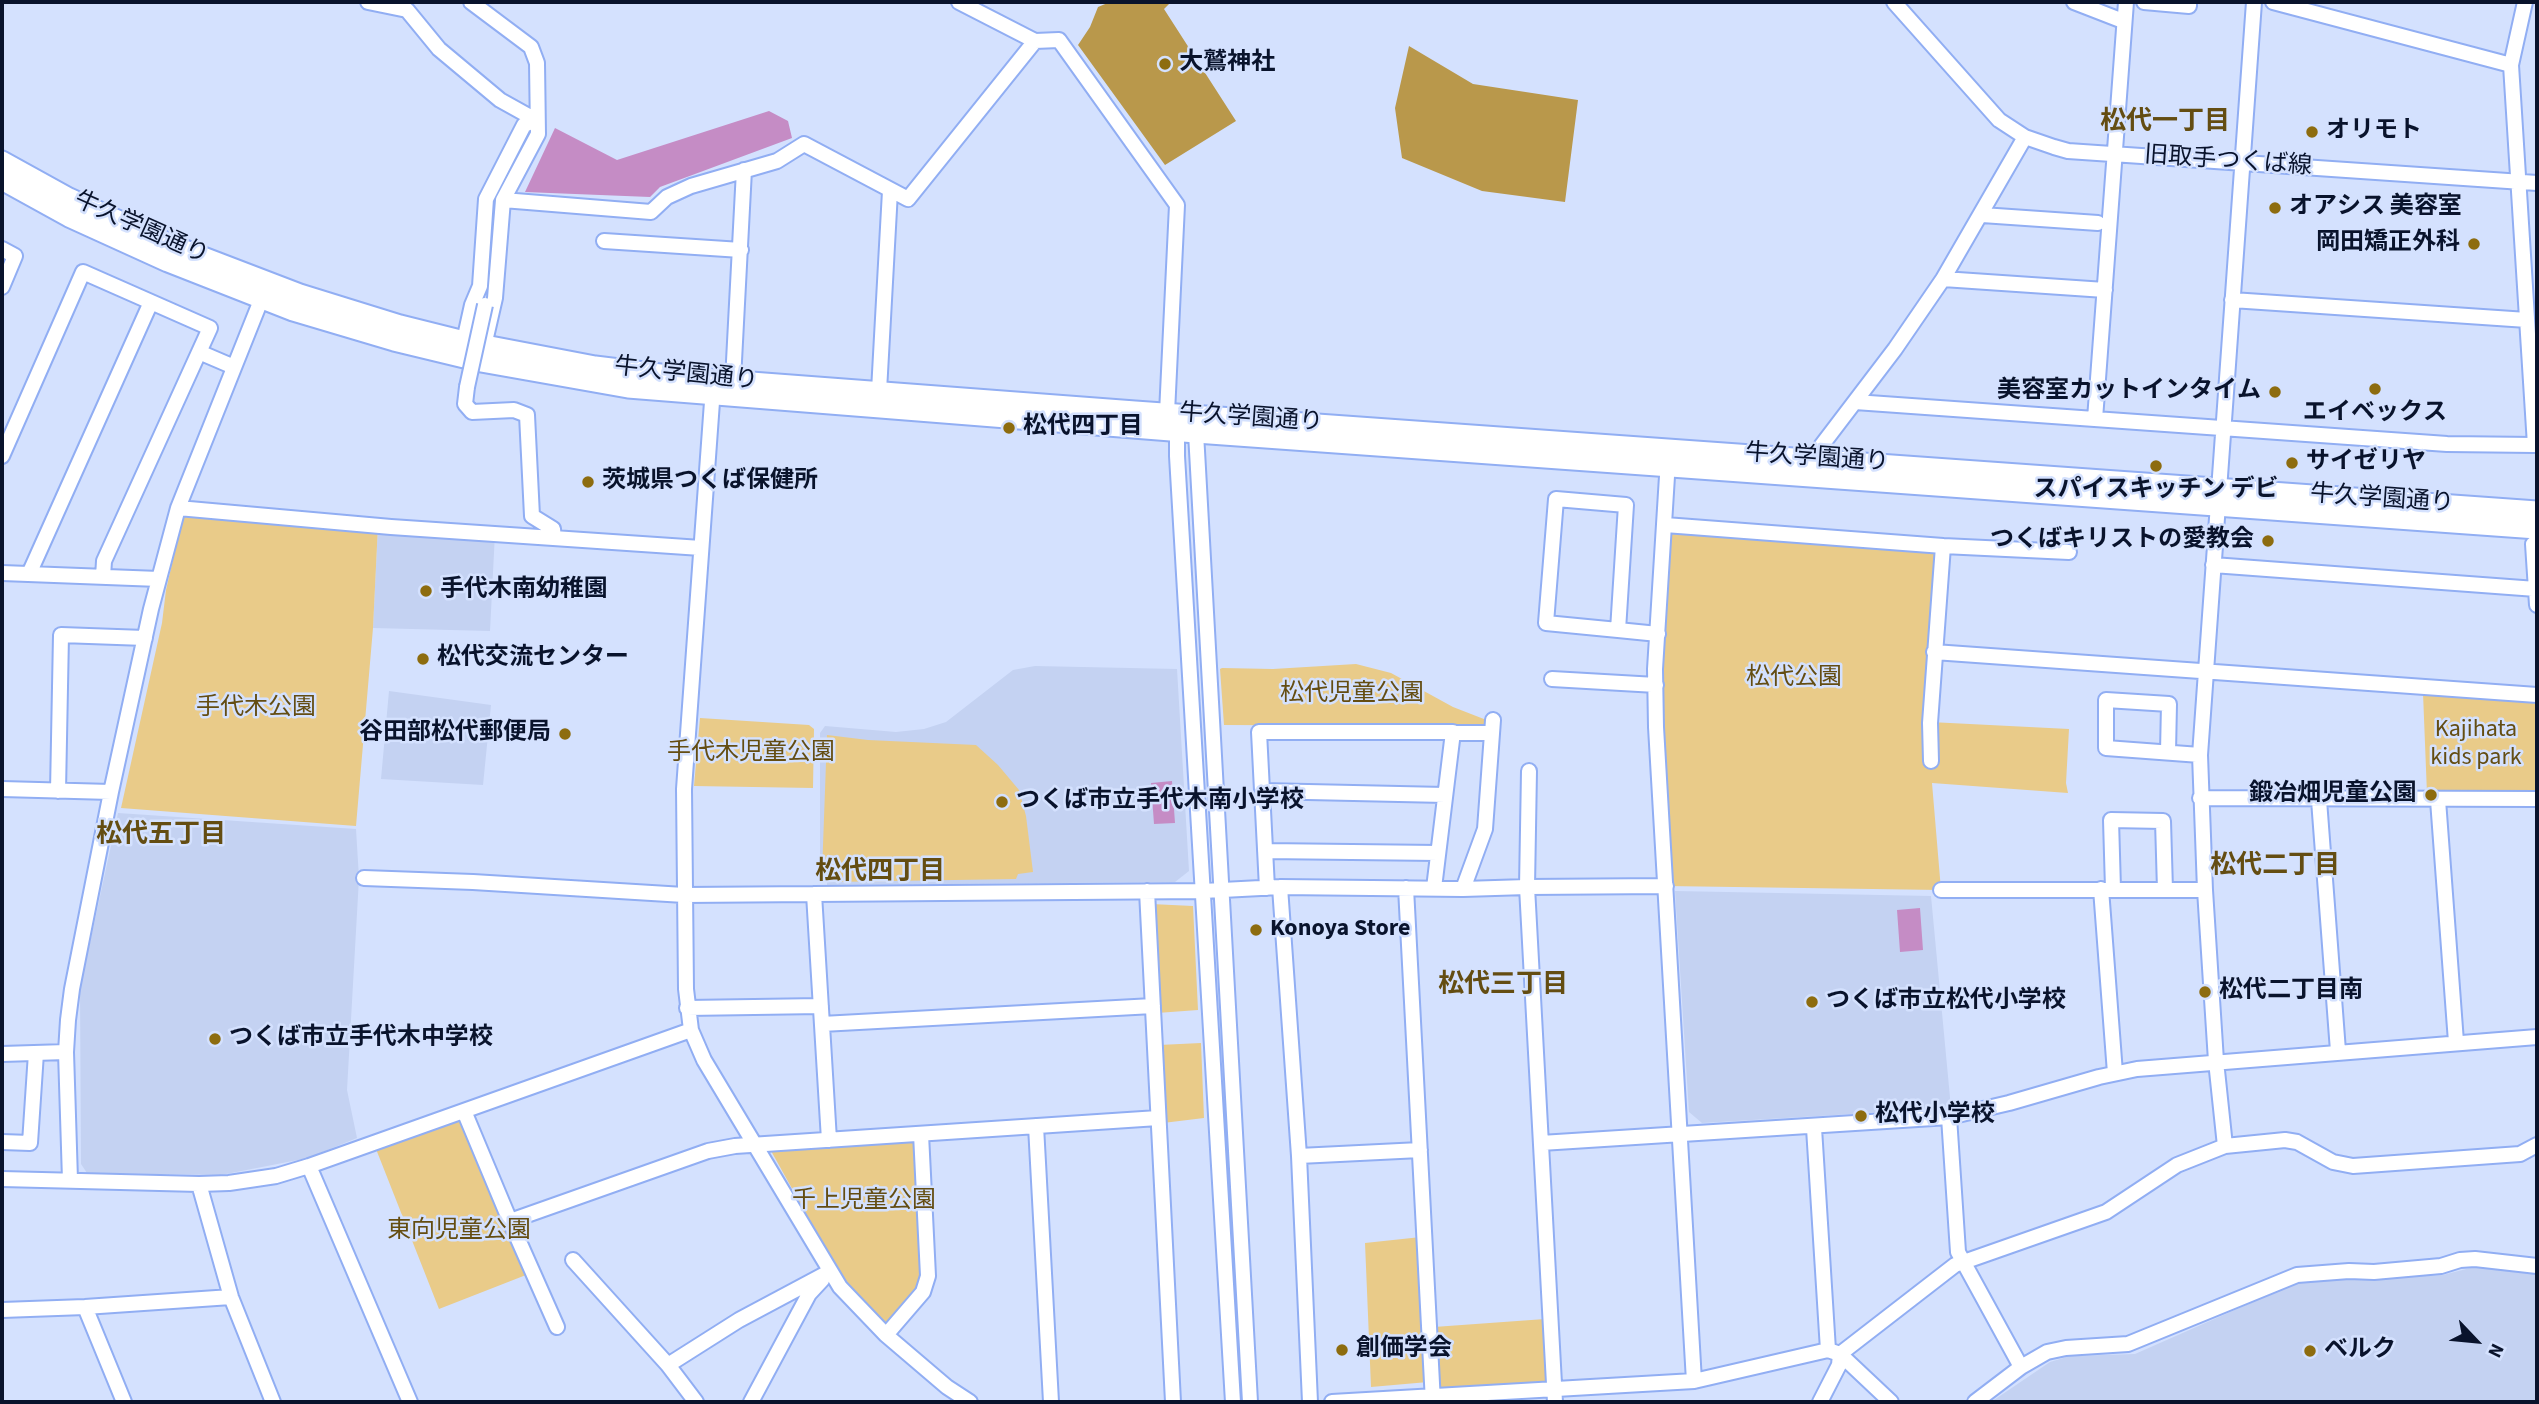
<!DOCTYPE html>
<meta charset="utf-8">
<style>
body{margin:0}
#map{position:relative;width:2539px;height:1404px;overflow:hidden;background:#d4e1fe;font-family:"Source Sans 3",sans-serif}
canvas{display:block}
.frame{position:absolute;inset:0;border:4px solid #09132c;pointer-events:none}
.north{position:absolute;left:2441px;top:1306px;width:70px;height:70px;-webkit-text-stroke:5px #d4e1fe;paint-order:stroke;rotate:116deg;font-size:19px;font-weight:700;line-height:28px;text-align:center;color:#09132c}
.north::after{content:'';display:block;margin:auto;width:24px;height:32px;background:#09132c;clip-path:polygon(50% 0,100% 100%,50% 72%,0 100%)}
</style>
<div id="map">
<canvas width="2539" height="1404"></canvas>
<div class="frame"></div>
<div class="north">N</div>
</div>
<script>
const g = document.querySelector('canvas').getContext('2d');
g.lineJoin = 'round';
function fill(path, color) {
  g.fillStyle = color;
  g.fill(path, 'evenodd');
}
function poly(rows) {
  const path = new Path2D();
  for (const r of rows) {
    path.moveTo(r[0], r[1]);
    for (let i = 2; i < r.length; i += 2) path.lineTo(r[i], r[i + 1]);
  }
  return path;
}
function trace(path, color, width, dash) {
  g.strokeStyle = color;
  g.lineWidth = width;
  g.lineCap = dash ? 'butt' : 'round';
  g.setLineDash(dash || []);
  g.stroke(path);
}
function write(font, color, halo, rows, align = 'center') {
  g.font = font + ' "Source Sans 3","Noto Sans JP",sans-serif';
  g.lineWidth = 5;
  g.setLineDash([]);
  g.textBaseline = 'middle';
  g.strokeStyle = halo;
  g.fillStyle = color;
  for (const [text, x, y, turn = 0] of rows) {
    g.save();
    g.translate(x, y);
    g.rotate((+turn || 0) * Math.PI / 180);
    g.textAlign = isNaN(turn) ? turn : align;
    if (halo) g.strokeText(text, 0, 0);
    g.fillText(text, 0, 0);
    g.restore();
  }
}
fill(poly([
 [378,525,495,533,490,631,373,628],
 [1035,666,1177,669,1189,871,1175,882,827,885,827,877,820,877,820,733,825,726,896,732,924,729,946,722,1013,670],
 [389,691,491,705,483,785,381,779],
 [118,813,356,829,359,878,347,1090,357,1138,308,1158,221,1175,87,1173,81,1164,80,989],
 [1675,891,1931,896,1951,1108,1702,1123,1689,1112],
 [2478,1266,2537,1272,2537,1402,1991,1402,2050,1362,2070,1356,2135,1354,2296,1283,2352,1277,2371,1279,2443,1275]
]), '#c4d2f2');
fill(poly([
 [183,516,378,525,373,628,356,826,121,808,162,623,166,590],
 [1665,525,1943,546,1930,722,2069,729,2066,783,2068,793,1932,783,1941,890,1666,886,1656,727],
 [1356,664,1391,673,1453,707,1489,721,1489,730,1459,726,1224,725,1220,669,1222,668,1273,669],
 [2423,693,2537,699,2537,795,2427,794],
 [700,718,809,725,814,729,813,788,694,786],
 [827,735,868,740,976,745,998,765,1019,790,1026,816,1033,872,1018,874,1016,879,832,882,831,873,822,873],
 [1151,904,1193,906,1198,1010,1157,1013],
 [1201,1043,1204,1118,1163,1123,1159,1045],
 [463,1115,526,1275,439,1309,376,1149],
 [913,1142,917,1145,925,1278,917,1294,885,1325,849,1291,770,1149],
 [1421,1237,1428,1382,1371,1387,1365,1243],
 [1545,1319,1547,1376,1545,1381,1444,1389,1438,1385,1434,1327]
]), '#e9cb89');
fill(poly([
 [1110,2,1171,2,1164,9,1236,121,1165,165,1078,45,1090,27,1098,7],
 [1409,46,1473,84,1578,100,1565,202,1482,191,1402,158,1395,108]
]), '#b9984b');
fill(poly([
 [769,111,788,121,792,138,660,187,650,197,525,192,555,128,617,160],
 [1172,781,1175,823,1154,824,1151,783],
 [1920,908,1923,950,1900,952,1897,910]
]), '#c58cc5');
const minor = poly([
 [368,2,407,10,439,49,500,100,536,120],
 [471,2,531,47,537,63,538,134,503,200,495,298,484,346],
 [959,2,1035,41,1059,40,1177,205,1167,413],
 [1894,2,1999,120,2025,137,2054,147,2068,151,2537,183],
 [2074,2,2123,21],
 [2144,2,2189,6,2189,2],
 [2273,2,2511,65],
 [503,200,651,212,667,197,691,186,777,161,804,144,908,199,1035,41],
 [1982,215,2098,223],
 [604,241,741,250],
 [2,249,15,256,2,287],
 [1943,279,2105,290],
 [2232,300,2527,320],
 [464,341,472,305,480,286,486,199,524,125,536,120],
 [199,352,234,367],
 [733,380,744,170],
 [467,387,465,404,472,412,514,410,527,415,532,516,553,529,554,538],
 [713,388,684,789,686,989,691,1030,704,1060,840,1287,886,1335,947,1387,970,1402],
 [879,391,890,191],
 [1855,402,2447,444,2535,445,2511,65,2525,2],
 [2095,419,2126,2],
 [1182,424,1177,431,1177,456,1233,1402],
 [1193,425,1196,433,1250,1402],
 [2,456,83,272,210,328,104,561,103,577],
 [1812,458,1895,349,1943,279,2025,137],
 [1668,460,1655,669,1656,727,1694,1381],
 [178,508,391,527,701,548],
 [1665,525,1943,546,1930,723,1931,761],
 [2533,544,2537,605],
 [1943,546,2069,552],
 [2213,565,2536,589],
 [2,573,159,579],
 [29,574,151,302],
 [1618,630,1626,505,1556,499,1546,623,1618,630,1658,634],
 [1934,652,2537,695],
 [1552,679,1656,685],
 [1453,733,1492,733],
 [2168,752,2169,704,2106,700,2106,748,2200,755],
 [1529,771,1527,887,1555,1402],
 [2,789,111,792],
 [58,791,61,635,145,638],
 [1262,791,1445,795],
 [2200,798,2537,799],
 [2319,800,2338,1051],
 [2438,800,2456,1042],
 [1265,851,1438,853],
 [364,878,473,882,684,895,1203,891,1280,887,1463,889,1527,887,1666,886],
 [1280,887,1299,1156,1310,1402],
 [1267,888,1259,732,1453,732,1434,888],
 [1406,888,1433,1402],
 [1463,889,1485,829,1493,720],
 [2101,889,2115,1073],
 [2113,889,2111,820,2163,821,2165,890],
 [1941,890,2205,890],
 [1147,891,1173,1402],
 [814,894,829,1140],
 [687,1008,821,1006],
 [822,1024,1153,1006],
 [2,1054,66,1052],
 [464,1111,510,1221,708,1151,735,1146,1158,1118],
 [1949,1117,1958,1252,2021,1367],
 [1036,1126,1051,1402],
 [1814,1128,1828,1350],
 [2,1142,30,1143,36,1053],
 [1541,1143,1949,1117,2009,1103,2099,1077,2137,1069,2537,1037],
 [2225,1146,2216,1061,2205,890,2200,755,2254,2],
 [1299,1156,1420,1150],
 [309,1166,410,1402],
 [2,1179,199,1184,229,1183,276,1176,309,1166,691,1030],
 [70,1180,66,1052,68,1020,72,989,111,792,151,609,178,508,265,290],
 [199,1184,231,1297,273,1402],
 [510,1221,557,1327],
 [573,1260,668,1365],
 [85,1307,124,1402],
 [2,1310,85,1307,231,1297],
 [886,1335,923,1292,928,1276,921,1134],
 [1840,1354,1955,1265,2106,1212,2177,1165,2225,1146,2285,1140,2297,1142,2333,1162,2353,1166,2520,1154,2537,1145],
 [696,1402,668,1365,739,1320,829,1272],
 [751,1402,809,1294,822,1280],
 [1332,1402,1694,1381,1828,1350,1840,1354,1891,1402],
 [1820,1402,1839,1365,1840,1354],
 [1975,1402,2021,1367,2047,1352,2066,1348,2128,1344,2297,1275,2349,1271,2374,1272,2441,1266,2460,1260,2475,1259,2537,1266]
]);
const highway = poly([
 [2,161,69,198,172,245,300,294,400,325,464,341,595,366,685,377,1135,411,2537,511],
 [2,180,69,217,168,262,293,311,394,341,481,362,628,388,1196,433,2537,529]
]);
trace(minor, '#91aef3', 18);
trace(highway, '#91aef3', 23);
trace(minor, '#fff', 14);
trace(highway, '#fff', 19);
const minorBridge = poly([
 [467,387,485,305]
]);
trace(minorBridge, '#91aef3', 18, []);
trace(minorBridge, '#fff', 14);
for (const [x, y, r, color] of [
 [1165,64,7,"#8d6c0f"],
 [2312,132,7,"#8d6c0f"],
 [2275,208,7,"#8d6c0f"],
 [2474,244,7,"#8d6c0f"],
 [2375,389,7,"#8d6c0f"],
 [2275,392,7,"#8d6c0f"],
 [1009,428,7,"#8d6c0f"],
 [2292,463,7,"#8d6c0f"],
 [2156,466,7,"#8d6c0f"],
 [588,482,7,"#8d6c0f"],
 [2268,541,7,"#8d6c0f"],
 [426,591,7,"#8d6c0f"],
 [423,659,7,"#8d6c0f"],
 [565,734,7,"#8d6c0f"],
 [2431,795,7,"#8d6c0f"],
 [1002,802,7,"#8d6c0f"],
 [1256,930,7,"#8d6c0f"],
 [2205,992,7,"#8d6c0f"],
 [1812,1002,7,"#8d6c0f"],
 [215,1039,7,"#8d6c0f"],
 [1861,1116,7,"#8d6c0f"],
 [1342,1350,7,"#8d6c0f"],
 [2310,1351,7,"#8d6c0f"]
]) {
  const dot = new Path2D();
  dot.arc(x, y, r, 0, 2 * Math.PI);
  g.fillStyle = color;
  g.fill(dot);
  trace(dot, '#d4e1fe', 2.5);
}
write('bold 24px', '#09132c', '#d4e1fe', [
 ["大鷲神社",1179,64],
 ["オリモト",2326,132],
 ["オアシス 美容室",2289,208],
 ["岡田矯正外科",2460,244,"right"],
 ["美容室カットインタイム",2261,392,"right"],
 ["エイベックス",2375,414,"center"],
 ["松代四丁目",1023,428],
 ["サイゼリヤ",2306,463],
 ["茨城県つくば保健所",602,482],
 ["スパイスキッチン デビ",2156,491,"center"],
 ["つくばキリストの愛教会",2254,541,"right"],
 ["手代木南幼稚園",440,591],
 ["松代交流センター",437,659],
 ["谷田部松代郵便局",551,734,"right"],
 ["鍛冶畑児童公園",2417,795,"right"],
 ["つくば市立手代木南小学校",1016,802],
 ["Konoya Store",1270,930],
 ["松代二丁目南",2219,992],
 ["つくば市立松代小学校",1826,1002],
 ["つくば市立手代木中学校",229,1039],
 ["松代小学校",1875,1116],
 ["創価学会",1356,1350],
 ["ベルク",2324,1351]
], 'left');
write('24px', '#09132c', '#d4e1fe', [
 ["旧取手つくば線",2228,162,4],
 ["牛久学園通り",141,229,24],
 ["牛久学園通り",686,375,6],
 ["牛久学園通り",1251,419,4],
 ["牛久学園通り",1817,459,4],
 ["牛久学園通り",2382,500,4]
]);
write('24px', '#644d12', '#d4e1fe', [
 ["松代公園",1794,679],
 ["松代児童公園",1352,695],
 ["手代木公園",256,709],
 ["Kajihata",2476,731],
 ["kids park",2476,759],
 ["手代木児童公園",751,754],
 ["千上児童公園",864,1202],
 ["東向児童公園",459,1232]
]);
write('bold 26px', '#644d12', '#d4e1fe', [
 ["松代一丁目",2165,123],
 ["松代五丁目",161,836],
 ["松代二丁目",2275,867],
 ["松代四丁目",880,873],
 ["松代三丁目",1503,986]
]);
</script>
